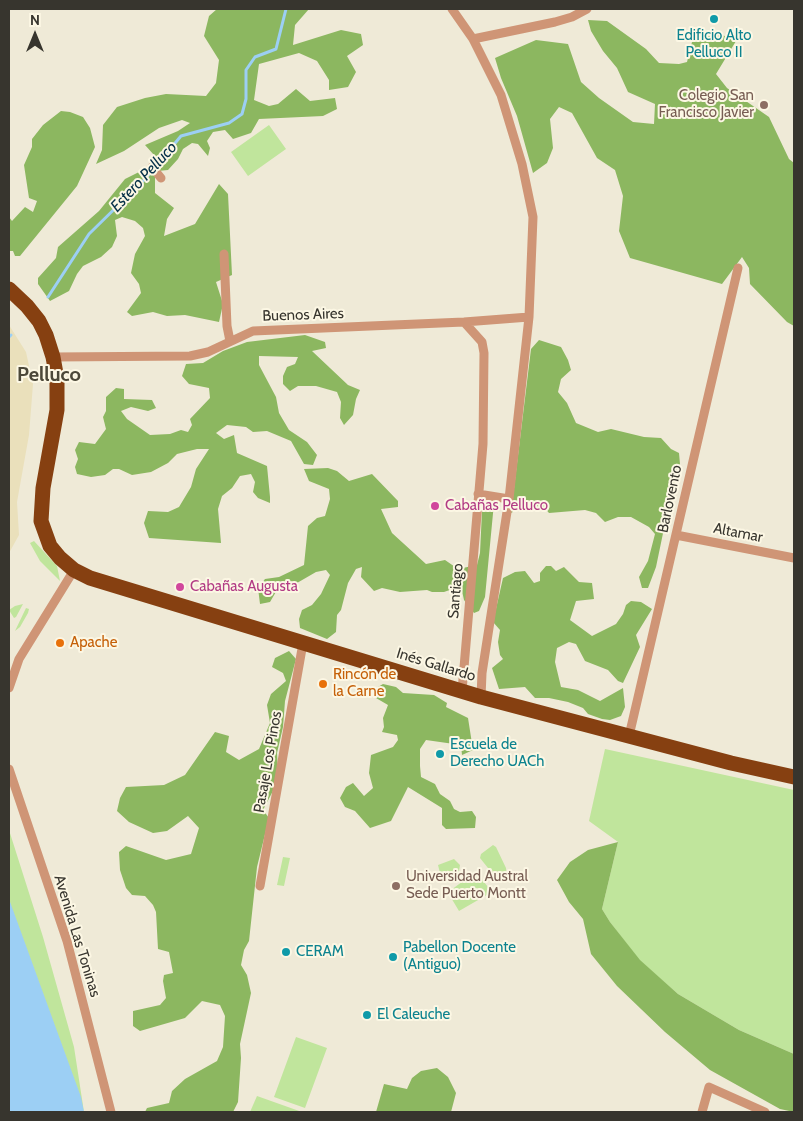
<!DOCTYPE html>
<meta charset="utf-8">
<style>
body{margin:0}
#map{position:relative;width:803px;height:1121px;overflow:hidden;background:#efead7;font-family:Cabin,sans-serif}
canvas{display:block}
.frame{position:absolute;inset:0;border:10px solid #37352e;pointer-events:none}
.north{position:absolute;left:10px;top:10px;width:50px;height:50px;-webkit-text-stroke:4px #fcf7e4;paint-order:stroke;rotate:0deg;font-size:14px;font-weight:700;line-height:20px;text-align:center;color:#37352e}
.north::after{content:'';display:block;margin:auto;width:18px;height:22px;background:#37352e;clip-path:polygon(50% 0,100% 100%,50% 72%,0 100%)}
</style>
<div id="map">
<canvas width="803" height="1121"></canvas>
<div class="frame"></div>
<div class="north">N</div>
</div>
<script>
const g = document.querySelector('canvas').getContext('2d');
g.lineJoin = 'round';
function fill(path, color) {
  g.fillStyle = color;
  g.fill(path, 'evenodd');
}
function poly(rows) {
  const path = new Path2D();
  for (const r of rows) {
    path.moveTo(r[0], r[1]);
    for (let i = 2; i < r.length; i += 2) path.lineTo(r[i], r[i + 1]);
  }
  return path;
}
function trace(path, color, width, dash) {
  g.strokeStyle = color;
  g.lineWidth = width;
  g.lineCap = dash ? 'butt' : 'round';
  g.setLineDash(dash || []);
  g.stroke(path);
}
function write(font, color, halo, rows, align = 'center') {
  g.font = font + ' Cabin,sans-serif';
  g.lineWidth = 4;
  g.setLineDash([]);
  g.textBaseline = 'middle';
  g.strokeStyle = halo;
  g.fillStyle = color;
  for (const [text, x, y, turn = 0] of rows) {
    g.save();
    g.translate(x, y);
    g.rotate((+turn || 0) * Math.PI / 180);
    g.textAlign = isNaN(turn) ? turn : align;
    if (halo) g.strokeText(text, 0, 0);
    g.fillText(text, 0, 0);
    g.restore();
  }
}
fill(poly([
 [269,125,286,149,248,176,231,152],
 [34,541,57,566,60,581,40,561,30,543],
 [23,604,16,617,14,618,9,610,15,606],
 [26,608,29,609,28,613,20,627,15,631],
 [605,749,794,790,794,1054,739,1030,678,994,639,960,610,922,602,909,618,842,589,821],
 [9,830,43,937,74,1047,84,1112,9,950],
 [493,845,496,847,506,868,507,877,502,880,496,878,480,858,481,854],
 [283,857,290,858,284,886,277,885],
 [454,859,460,865,459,871,444,878,440,873,438,865],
 [474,873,480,877,492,892,459,911,450,896,451,890],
 [296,1037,327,1048,305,1108,274,1097],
 [257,1096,302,1112,250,1112]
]), '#c0e59c');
fill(poly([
 [217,9,309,9,295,25,293,45,341,30,361,34,363,45,347,56,356,72,348,87,329,90,329,80,317,61,299,53,259,64,254,100,269,106,278,104,296,89,310,101,335,98,337,109,323,116,259,119,251,133,233,139,225,130,213,132,207,141,210,148,208,156,198,144,192,143,183,149,178,159,168,170,158,171,154,155,145,145,178,131,190,123,182,120,159,128,124,151,96,164,102,150,103,125,117,107,145,98,166,94,206,96,216,83,219,60,204,36,209,16],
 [588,20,607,21,646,49,659,63,679,64,687,62,692,42,718,33,736,41,716,74,727,88,769,117,789,159,794,163,794,326,787,322,750,284,749,268,742,257,722,284,630,258,619,231,623,196,615,170,597,158,572,113,559,107,550,119,553,148,547,163,533,173,517,116,501,78,495,58,536,40,568,44,581,82,599,98,633,122,654,124,655,104,628,92,617,68,603,51,591,31],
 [61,111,70,112,83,117,90,128,95,147,77,186,20,256,15,256,13,251,9,251,9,217,12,221,25,207,33,212,37,201,29,198,24,165,32,147,32,139,43,125],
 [143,170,155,175,155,193,174,208,167,219,164,236,195,224,219,184,228,194,232,275,216,282,223,304,219,322,185,315,167,316,153,312,132,316,127,312,141,293,139,284,131,273,135,254,145,236,143,228,135,221,122,217,115,220,117,236,112,247,101,257,83,266,77,274,69,291,50,301,38,284,38,278,56,258,58,247,99,211,125,179],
 [305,335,325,342,326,348,312,351,348,385,360,390,356,399,353,415,344,425,340,418,341,402,337,392,316,386,298,386,290,391,283,384,283,376,287,367,295,364,298,357,259,356,259,365,276,397,279,413,289,430,307,442,317,455,313,465,304,464,291,441,267,431,253,432,246,427,227,425,216,433,224,439,234,435,237,453,267,466,270,497,270,503,258,498,253,492,255,482,251,474,240,476,232,488,222,496,218,509,221,543,149,538,144,523,148,511,168,512,179,507,191,487,196,469,209,449,197,449,177,454,168,463,151,472,132,475,119,469,113,469,105,475,91,477,77,474,75,467,78,459,75,450,79,442,95,444,106,429,103,417,106,411,106,397,116,388,124,389,124,399,152,400,156,408,148,411,131,407,121,411,127,419,150,435,170,434,181,430,188,432,192,425,190,419,210,398,209,388,189,384,182,376,186,364,203,363,223,351,247,342],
 [539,340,561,347,568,360,571,370,561,379,558,392,567,403,576,423,598,432,611,429,644,437,661,438,671,449,679,453,680,464,676,471,675,484,666,505,667,514,656,567,648,588,642,588,639,577,648,561,655,534,649,527,631,517,618,517,605,522,596,513,585,510,549,513,544,507,525,505,511,513,531,349],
 [328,468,337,471,349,481,372,474,398,501,398,507,381,509,392,533,426,564,445,560,458,569,477,565,480,553,482,511,485,503,494,503,485,597,479,611,474,613,464,600,461,586,444,592,432,592,427,590,400,592,382,588,374,591,361,577,362,567,356,569,348,583,341,610,337,615,336,632,327,639,300,628,299,619,302,610,312,605,321,594,330,575,326,570,316,572,297,583,277,590,270,602,260,604,258,588,265,579,279,577,304,565,308,526,317,518,325,516,330,499,329,489,309,481,304,469],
 [546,566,551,566,556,571,564,567,579,582,592,583,594,599,576,601,570,620,592,636,616,624,623,614,626,605,631,601,641,602,652,609,636,635,640,647,623,683,618,681,608,670,585,661,576,644,569,642,557,648,555,662,561,687,578,690,600,701,623,688,625,707,621,716,610,720,602,719,588,714,583,708,568,702,549,698,535,698,525,687,499,689,492,668,503,659,500,655,498,642,500,630,493,622,503,578,515,572,525,571,534,583,540,581,540,573],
 [289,651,296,659,285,701,283,727,277,753,278,771,275,787,263,810,269,818,257,867,249,941,244,950,241,965,247,975,251,993,240,1044,241,1058,238,1102,233,1112,145,1112,147,1108,169,1103,172,1091,185,1079,217,1061,223,1047,225,1016,220,1005,202,1001,185,1018,140,1031,133,1026,133,1011,160,1005,166,998,163,981,164,975,173,973,169,952,158,949,156,912,153,905,145,896,132,895,126,888,120,870,119,852,126,846,166,860,191,854,199,828,188,816,167,831,153,833,129,822,117,811,120,798,126,787,164,785,185,775,215,732,229,736,226,752,239,760,259,749,270,723,267,705,271,694,286,681,283,673,272,667,275,658],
 [383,684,396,687,403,693,434,695,447,703,446,707,468,718,473,750,462,755,461,745,426,740,420,749,420,766,421,777,435,784,440,794,450,801,454,809,460,812,472,811,476,817,475,828,446,829,442,825,442,808,408,787,391,821,370,828,355,811,345,807,340,798,346,787,353,783,364,796,373,788,369,773,371,755,393,747,398,740,397,735,382,732,384,727,383,718,388,705,376,698,379,696,378,687],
 [618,842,602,909,610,922,640,960,678,994,739,1030,794,1054,794,1112,780,1109,710,1070,665,1032,617,986,591,954,583,919,569,902,557,880,570,862,588,850],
 [437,1068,448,1077,456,1093,451,1112,376,1112,384,1084,407,1089,412,1078,421,1071]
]), '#8cb760');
fill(poly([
 [9,325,26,352,33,384,29,435,17,502,19,535,9,553]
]), '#eae0bb');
fill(poly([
 [9,899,81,1097,84,1112,9,1112]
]), '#9ccff4');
trace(poly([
 [48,297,89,234,145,179,181,136,229,123,242,114,246,99,246,70,255,57,276,49,286,9],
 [9,337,11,335]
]), '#9ccff4', 3);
trace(poly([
 [452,9,473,39,501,95,522,164,533,217,529,317,509,499,482,673,481,697],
 [473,39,555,22,572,17,587,9],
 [152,167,161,178],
 [224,254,227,326,230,341],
 [53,357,190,356,208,352,253,331,464,322,529,317],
 [478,494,509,499],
 [676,535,794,558],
 [9,688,19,659,74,570],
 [462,691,483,444,484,353,482,342,464,322],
 [629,736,738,268],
 [9,769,67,941,111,1112],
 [260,886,303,643],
 [702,1112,709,1087,765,1112]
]), '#cf9576', 9);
trace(poly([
 [9,289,27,306,39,321,46,335,53,357,57,379,57,410,43,488,41,521,50,546,60,558,74,570,90,578,481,697,731,763,794,777]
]), '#864011', 15);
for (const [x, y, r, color] of [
 [714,19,5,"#0f9aa8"],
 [764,105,5,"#8d6e63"],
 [435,506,5,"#d1479c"],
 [180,587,5,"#d1479c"],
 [60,643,5,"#e8710a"],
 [323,684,5,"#e8710a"],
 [440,754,5,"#0f9aa8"],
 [396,886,5,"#8d6e63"],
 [286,952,5,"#0f9aa8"],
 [393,957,5,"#0f9aa8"],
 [367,1015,5,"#0f9aa8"]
]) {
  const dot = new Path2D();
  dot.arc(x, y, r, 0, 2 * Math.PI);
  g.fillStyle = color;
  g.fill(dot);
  trace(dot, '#fcf7e4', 2);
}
write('15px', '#0d838f', '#fcf7e4', [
 ["Edificio Alto",714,36,"center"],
 ["Pelluco II",714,53,"center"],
 ["Escuela de",450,745],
 ["Derecho UACh",450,762],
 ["Pabellon Docente",403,948],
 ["(Antiguo)",403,965],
 ["CERAM",296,952],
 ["El Caleuche",377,1015]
], 'left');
write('15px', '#785e54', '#fcf7e4', [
 ["Colegio San",754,96],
 ["Francisco Javier",754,113],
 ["Universidad Austral",406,877,"left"],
 ["Sede Puerto Montt",406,894,"left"]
], 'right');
write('15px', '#37352e', '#fcf7e4', [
 ["Buenos Aires",303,315,-2],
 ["Barlovento",670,499,-78],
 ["Altamar",738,533,11],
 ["Santiago",456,591,-85],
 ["Inés Gallardo",436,665,17],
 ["Pasaje Los Pinos",268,762,-80],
 ["Avenida Las Toninas",77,936,73]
]);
write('15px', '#b23c85', '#fcf7e4', [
 ["Cabañas Pelluco",445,506],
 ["Cabañas Augusta",190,587]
], 'left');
write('15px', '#c56008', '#fcf7e4', [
 ["Apache",70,643],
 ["Rincón de",333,675],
 ["la Carne",333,692]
], 'left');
write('italic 16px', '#073149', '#fcf7e4', [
 ["Estero Pelluco",144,177,-47]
]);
write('bold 20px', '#4c4839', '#fcf7e4', [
 ["Pelluco",49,375]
]);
</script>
